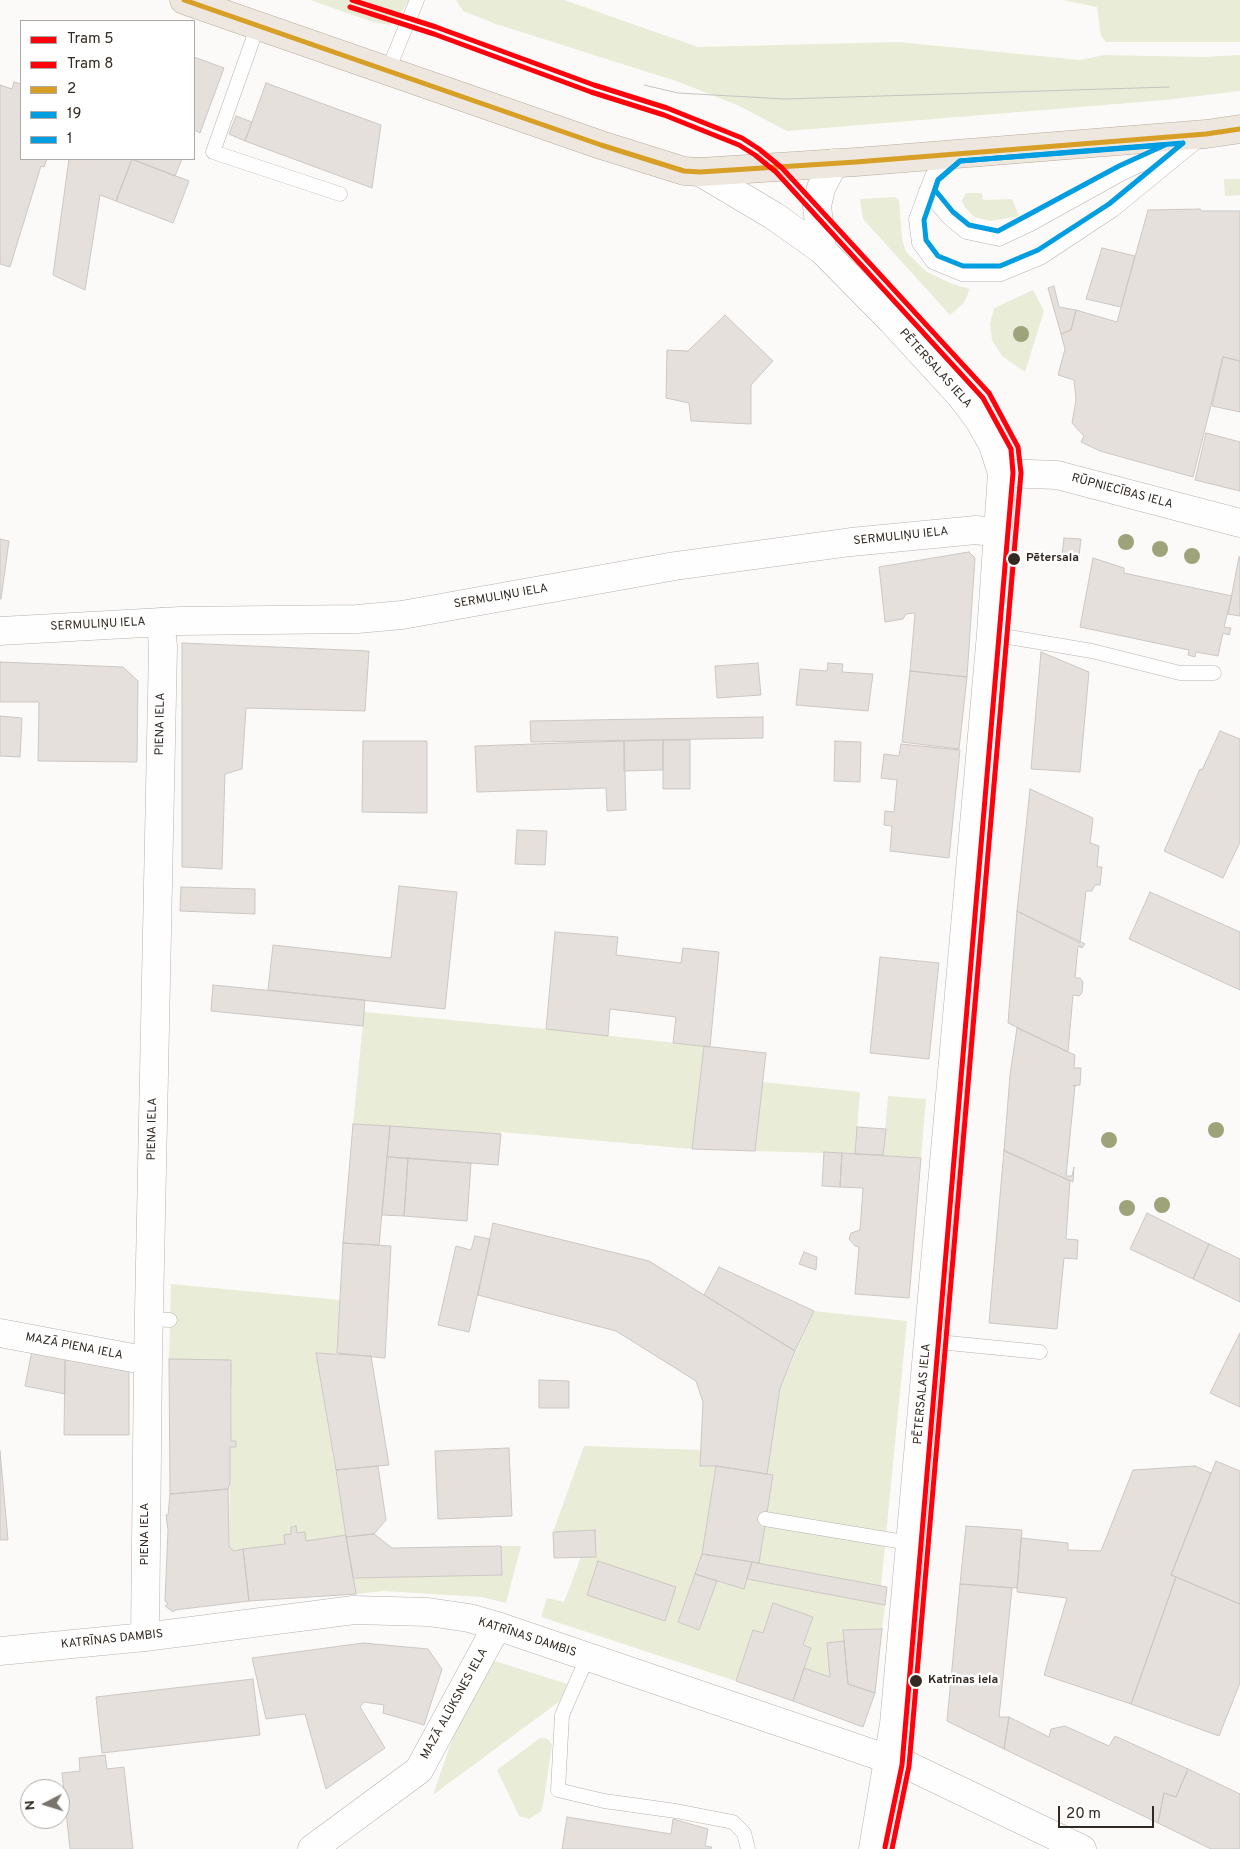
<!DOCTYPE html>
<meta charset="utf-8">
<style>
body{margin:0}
#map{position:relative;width:1240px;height:1849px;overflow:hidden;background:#fcfaf8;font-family:Overpass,sans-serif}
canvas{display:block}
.legend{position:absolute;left:20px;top:20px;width:175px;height:140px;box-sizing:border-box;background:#fff;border:1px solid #ada9a7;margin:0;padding:6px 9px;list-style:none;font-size:15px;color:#322922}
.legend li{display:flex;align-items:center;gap:10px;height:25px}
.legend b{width:25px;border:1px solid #ada9a7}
.north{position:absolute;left:20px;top:1779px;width:50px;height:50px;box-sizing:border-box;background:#fff;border:1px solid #ada9a7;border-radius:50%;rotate:265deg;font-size:14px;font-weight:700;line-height:20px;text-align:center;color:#322922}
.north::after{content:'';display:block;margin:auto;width:18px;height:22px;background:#79726d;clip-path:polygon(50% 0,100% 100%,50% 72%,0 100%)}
.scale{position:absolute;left:1058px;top:1806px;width:96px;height:22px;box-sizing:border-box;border:2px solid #322922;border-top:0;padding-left:6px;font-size:15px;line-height:18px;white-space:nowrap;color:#322922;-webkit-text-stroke:4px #fff;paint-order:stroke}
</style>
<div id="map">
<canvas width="1240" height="1849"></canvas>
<ul class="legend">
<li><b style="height:6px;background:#ff000c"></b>Tram 5</li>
<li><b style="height:6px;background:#ff000c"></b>Tram 8</li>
<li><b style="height:6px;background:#d79f26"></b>2</li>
<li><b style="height:6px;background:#009de0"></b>19</li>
<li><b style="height:6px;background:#009de0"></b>1</li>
</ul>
<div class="north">N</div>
<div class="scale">20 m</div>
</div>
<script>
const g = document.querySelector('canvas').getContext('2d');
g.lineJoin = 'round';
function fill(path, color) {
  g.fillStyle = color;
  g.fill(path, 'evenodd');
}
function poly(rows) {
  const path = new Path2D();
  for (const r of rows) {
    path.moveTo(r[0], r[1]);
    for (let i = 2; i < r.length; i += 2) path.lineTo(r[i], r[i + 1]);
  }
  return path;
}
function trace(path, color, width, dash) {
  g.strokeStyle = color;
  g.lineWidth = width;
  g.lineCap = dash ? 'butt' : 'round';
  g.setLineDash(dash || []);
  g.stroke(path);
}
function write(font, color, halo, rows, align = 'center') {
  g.font = font + ' Overpass,sans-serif';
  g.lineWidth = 5;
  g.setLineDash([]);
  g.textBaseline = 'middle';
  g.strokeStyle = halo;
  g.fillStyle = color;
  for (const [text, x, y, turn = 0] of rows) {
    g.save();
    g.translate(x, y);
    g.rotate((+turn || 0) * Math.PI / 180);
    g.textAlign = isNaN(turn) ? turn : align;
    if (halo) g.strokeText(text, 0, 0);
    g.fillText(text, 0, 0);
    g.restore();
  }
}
fill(poly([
 [310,0,409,0,397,20,390,25,373,22],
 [456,0,564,0,698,47,899,42,1080,60,1104,55,1202,57,1240,55,1240,91,1165,100,787,131,737,105,676,81,496,24,463,11],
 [1063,0,1240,0,1240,42,1106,42,1101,36,1097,7],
 [1224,179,1240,179,1240,195,1225,196],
 [966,193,982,193,983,200,1012,199,1019,216,990,221,974,217,964,206,962,200],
 [896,197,899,200,902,239,906,252,927,272,950,283,970,289,964,303,950,315,863,219,860,199],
 [1033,290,1044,311,1025,372,1002,356,992,340,990,324,994,308],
 [364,1012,546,1029,704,1046,692,1149,501,1132,501,1134,353,1124],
 [762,1082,860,1092,855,1154,755,1151],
 [888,1096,926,1099,921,1158,883,1155],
 [171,1284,340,1300,337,1353,316,1353,346,1535,306,1541,305,1532,297,1533,296,1526,291,1527,291,1534,284,1535,285,1544,233,1551,229,1546,230,1447,236,1446,236,1441,231,1441,232,1387,169,1359],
 [814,1311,907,1321,881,1586,759,1563,773,1475,767,1474,780,1388],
 [584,1446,701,1450,716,1466,702,1554,678,1622,699,1630,717,1581,744,1589,747,1579,885,1605,882,1629,843,1630,844,1641,830,1677,804,1668,811,1648,803,1645,813,1617,773,1603,763,1633,753,1630,736,1681,541,1617,547,1598,564,1602,581,1557,596,1556,595,1530,553,1532],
 [501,1546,521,1546,506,1603,482,1597,383,1591,356,1594,353,1578,502,1575],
 [495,1661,567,1684,560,1701,433,1795,471,1685,486,1665],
 [540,1738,548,1739,552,1745,543,1805,540,1812,529,1819,519,1816,497,1770]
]), '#e9ecd6');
const building = poly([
 [194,57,224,68,200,133,194,130,194,57],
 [14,82,21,84,21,159,47,159,44,167,41,166,10,267,0,264,0,85,12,89,14,82],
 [266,83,381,125,372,188,245,141,266,83],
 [236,116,252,122,245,141,229,134,236,116],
 [69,159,132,159,116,201,100,195,85,290,53,275,69,159],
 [131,159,182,159,175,176,131,159],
 [132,159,189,181,173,223,116,201,132,159],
 [1200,209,1201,211,1240,211,1240,361,1223,357,1193,477,1100,451,1081,442,1084,436,1072,423,1076,400,1074,380,1058,375,1065,349,1061,334,1071,330,1076,310,1117,322,1148,210,1200,209],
 [1102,248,1135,256,1121,307,1086,299,1102,248],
 [1054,286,1059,307,1076,310,1071,330,1061,334,1048,288,1054,286],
 [725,315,773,361,751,385,751,424,691,421,689,403,666,398,667,350,688,351,725,315],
 [1223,357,1240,361,1240,412,1212,406,1223,357],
 [1206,433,1240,442,1240,491,1195,480,1206,433],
 [1064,538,1081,539,1079,556,1062,554,1064,538],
 [0,539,9,541,1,599,0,599,0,539],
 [969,552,975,558,967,677,910,671,915,613,906,614,903,619,885,622,879,567,969,552],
 [1239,557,1240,557,1240,616,1228,614,1239,557],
 [1093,558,1124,568,1124,573,1232,596,1224,627,1231,628,1229,635,1223,633,1218,656,1196,652,1195,657,1188,655,1189,650,1080,627,1093,558],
 [182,643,369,651,365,711,246,708,242,769,225,774,222,869,182,867,182,643],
 [1041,652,1089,672,1080,772,1031,769,1041,652],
 [0,662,123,667,138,681,137,762,38,761,39,702,0,702,0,662],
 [758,663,761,695,717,698,715,666,758,663],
 [828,663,843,664,842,672,873,674,868,711,796,705,800,669,827,671,828,663],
 [910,671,967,677,959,749,902,742,910,671],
 [0,716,22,718,20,757,0,756,0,716],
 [763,717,763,738,531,742,530,721,763,717],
 [1220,731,1240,739,1240,842,1223,878,1164,851,1200,769,1202,770,1220,731],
 [663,740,690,740,690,789,663,789,663,740],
 [663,740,663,770,624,771,624,741,663,740],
 [363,741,427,741,427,813,362,812,363,741],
 [624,741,626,810,607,811,606,788,477,792,475,746,624,741],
 [835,741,861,742,860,782,834,781,835,741],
 [901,744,960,750,949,858,890,851,892,826,884,825,885,811,894,812,897,780,881,778,884,754,899,756,901,744],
 [1030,789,1093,818,1090,843,1099,846,1097,867,1102,867,1100,885,1095,885,1092,891,1086,891,1080,943,1017,911,1030,789],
 [517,830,547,831,545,865,515,864,517,830],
 [399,886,457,892,445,1009,268,990,273,945,391,958,399,886],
 [181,887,255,889,255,914,180,911,181,887],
 [1150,892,1240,932,1240,990,1129,939,1150,892],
 [1017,911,1085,944,1082,948,1078,946,1075,978,1080,978,1083,982,1082,993,1079,996,1073,995,1068,1052,1008,1023,1017,911],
 [555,932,618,937,616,955,681,963,683,948,719,952,710,1047,673,1043,676,1017,610,1009,608,1036,546,1029,555,932],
 [880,957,939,963,929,1059,870,1053,880,957],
 [213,985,365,1000,363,1026,211,1011,213,985],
 [1017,1028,1075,1055,1074,1068,1081,1068,1080,1085,1073,1086,1075,1086,1066,1176,1072,1176,1074,1167,1073,1182,1004,1151,1010,1075,1017,1028],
 [704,1046,766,1053,755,1151,692,1149,704,1046],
 [353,1124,390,1126,379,1245,343,1243,353,1124],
 [390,1126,501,1134,498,1165,387,1157,390,1126],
 [857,1127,886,1129,883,1155,855,1154,857,1127],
 [1004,1150,1070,1181,1066,1239,1078,1240,1077,1259,1064,1258,1057,1329,989,1323,1004,1150],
 [824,1152,842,1153,840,1187,822,1186,824,1152],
 [842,1153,921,1158,909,1298,855,1294,859,1247,855,1246,849,1239,851,1233,860,1230,863,1188,840,1187,842,1153],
 [387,1157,408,1158,404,1216,382,1215,387,1157],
 [408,1158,471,1163,467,1221,404,1216,408,1158],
 [1147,1213,1209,1244,1193,1279,1130,1249,1147,1213],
 [493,1223,649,1261,795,1351,780,1388,767,1474,716,1466,700,1466,703,1402,696,1381,616,1331,478,1295,493,1223],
 [475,1236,490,1239,469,1332,438,1325,456,1246,471,1250,475,1236],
 [343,1243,391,1246,385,1358,337,1353,343,1243],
 [1209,1244,1240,1259,1240,1302,1193,1279,1209,1244],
 [804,1252,817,1257,816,1270,799,1264,804,1252],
 [719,1267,814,1311,795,1351,704,1295,719,1267],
 [1240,1333,1240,1407,1210,1393,1240,1333],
 [32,1351,65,1358,65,1394,25,1386,32,1351],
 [316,1353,371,1356,389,1465,336,1470,316,1353],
 [65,1358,129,1369,129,1435,64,1435,65,1358],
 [169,1359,231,1360,231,1441,236,1441,236,1447,230,1447,230,1483,228,1489,170,1494,169,1359],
 [539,1380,569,1381,569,1408,539,1408,539,1380],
 [509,1448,512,1516,438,1519,435,1451,509,1448],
 [0,1451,8,1540,0,1540,0,1451],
 [1216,1461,1240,1471,1240,1604,1171,1575,1216,1461],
 [378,1466,386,1520,374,1534,346,1537,336,1470,378,1466],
 [716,1466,773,1475,759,1563,702,1554,716,1466],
 [1195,1466,1211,1473,1171,1575,1176,1577,1131,1704,1044,1675,1067,1598,1017,1592,1021,1538,1068,1543,1068,1550,1101,1551,1133,1470,1195,1466],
 [228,1489,229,1546,233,1551,243,1549,249,1601,175,1610,173,1612,165,1606,168,1603,165,1601,168,1530,166,1515,168,1515,170,1494,228,1489],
 [296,1526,297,1533,305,1532,306,1541,346,1535,356,1594,249,1601,243,1549,285,1544,284,1535,291,1534,291,1527,296,1526],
 [966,1526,1022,1530,1017,1588,960,1584,966,1526],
 [595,1530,596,1557,554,1558,553,1532,595,1530],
 [374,1534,392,1548,501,1546,502,1575,353,1578,346,1537,374,1534],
 [702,1554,752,1562,744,1589,695,1574,702,1554],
 [598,1561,676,1587,665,1621,587,1595,598,1561],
 [752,1562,887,1587,885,1605,747,1579,752,1562],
 [695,1574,717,1581,699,1630,678,1622,695,1574],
 [1176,1577,1240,1604,1240,1683,1219,1736,1131,1704,1176,1577],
 [960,1584,1012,1588,999,1717,1009,1717,1004,1749,947,1721,960,1584],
 [773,1603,813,1617,803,1645,811,1648,793,1701,736,1681,753,1630,763,1633,773,1603],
 [882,1629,875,1693,848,1684,843,1630,882,1629],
 [844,1641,848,1684,875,1693,863,1727,793,1701,804,1668,830,1677,827,1643,844,1641],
 [363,1643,428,1649,442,1669,424,1725,383,1713,384,1705,364,1702,360,1707,385,1748,326,1789,305,1714,266,1719,252,1658,363,1643],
 [253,1679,260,1735,102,1753,96,1697,253,1679],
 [1009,1717,1049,1737,1051,1729,1065,1726,1109,1746,1115,1736,1188,1769,1176,1797,1164,1793,1158,1823,1004,1749,1009,1717],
 [105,1755,107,1769,124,1767,133,1849,70,1849,62,1773,80,1771,79,1758,105,1755],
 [1188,1769,1240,1794,1240,1849,1211,1849,1158,1823,1164,1793,1176,1797,1188,1769],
 [567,1817,671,1834,673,1819,708,1829,705,1846,712,1847,711,1849,562,1849,567,1817]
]);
fill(building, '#e6e0dc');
trace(building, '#ccc7c3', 1);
const service = poly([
 [258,25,213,152,340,194],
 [388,70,417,0],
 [953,157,932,176,916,219,919,243,933,262,962,274,1001,274,1042,257,1113,210,1201,138],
 [926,191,948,217,966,232,999,239,1031,224,1123,173,1185,144],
 [991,634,1092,651,1180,673,1214,673],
 [149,1319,170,1320],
 [928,1341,1040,1352],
 [765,1519,910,1543],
 [587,1658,562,1715,558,1790,604,1801,676,1811,733,1822,744,1833,748,1849]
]);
const minor = poly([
 [1002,473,1057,475,1240,523],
 [0,631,180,621,357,619,402,615,675,566,851,542,976,530,999,533],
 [0,1333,133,1358,148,1358],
 [145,1637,148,1358,163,647,161,622],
 [0,1651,145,1637,354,1610,428,1612,469,1618,497,1626,909,1766,1082,1849],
 [312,1849,419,1770,497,1626]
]);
const tertiary = poly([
 [700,172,774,216,822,250,892,321,960,395,979,420,993,445,1002,473,991,634,894,1724,873,1849],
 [822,250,817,206,821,188,834,163]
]);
const primary = poly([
 [184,0,601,145,684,171,700,172,856,162,1206,134,1240,129]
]);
trace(service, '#b7b1ad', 15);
trace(minor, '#b7b1ad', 29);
trace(tertiary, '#b7b1ad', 29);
trace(primary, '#b8ab9d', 29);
trace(service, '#fffefe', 14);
trace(minor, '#fffefe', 28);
trace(tertiary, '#fffefe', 28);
trace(primary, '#eee7df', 28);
trace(poly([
 [644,85,678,93,785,99,1169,87]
]), '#c5c4c2', 1);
trace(poly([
 [184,0,601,145,684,171,700,172,856,162,1206,134,1240,129]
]), '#d79f26', 5);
trace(poly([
 [1183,143,1109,204,1038,250,1000,266,963,266,938,256,926,240,924,220,938,180,960,161,1183,143]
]), '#009de0', 5);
trace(poly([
 [1165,145,1119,166,998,231,969,225,953,212,935,190,938,180,960,161,1165,145]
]), '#009de0', 5);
trace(poly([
 [352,0,436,27,594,85,667,108,742,138,759,149,781,167,989,393,1018,447,1021,473,909,1766,892,1849]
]), '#ff000c', 5);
trace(poly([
 [350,7,434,34,591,92,664,115,739,145,755,155,776,172,983,398,1011,449,1013,473,902,1765,885,1847]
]), '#ff000c', 5);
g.fillStyle = '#9fa37a';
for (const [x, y] of [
 [1021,334],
 [1126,542],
 [1160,549],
 [1192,556],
 [1216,1130],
 [1109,1140],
 [1162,1205],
 [1127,1208]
]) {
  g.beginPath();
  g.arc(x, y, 8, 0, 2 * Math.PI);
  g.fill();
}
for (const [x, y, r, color] of [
 [1014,559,7,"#322922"],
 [916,1681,7,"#322922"]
]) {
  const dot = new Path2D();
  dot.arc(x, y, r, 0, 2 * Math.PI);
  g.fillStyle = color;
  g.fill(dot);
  trace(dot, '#fff', 2);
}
write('12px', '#322922', '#fff', [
 ["PĒTERSALAS IELA",935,369,48],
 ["RŪPNIECĪBAS IELA",1122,492,15],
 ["SERMULIŅU IELA",901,537,-6],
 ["SERMULIŅU IELA",501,597,-10],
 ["SERMULIŅU IELA",98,625,-3],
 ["PIENA IELA",161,724,-89],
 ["PIENA IELA",153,1129,-89],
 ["MAZĀ PIENA IELA",74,1347,11],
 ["PĒTERSALAS IELA",923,1394,-85],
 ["PIENA IELA",146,1534,-90],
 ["KATRĪNAS DAMBIS",527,1638,18],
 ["KATRĪNAS DAMBIS",112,1640,-6],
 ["MAZĀ ALŪKSNES IELA",455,1704,-61]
]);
write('bold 12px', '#322922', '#fff', [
 ["Pētersala",1026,559],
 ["Katrīnas iela",928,1681]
], 'left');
</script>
